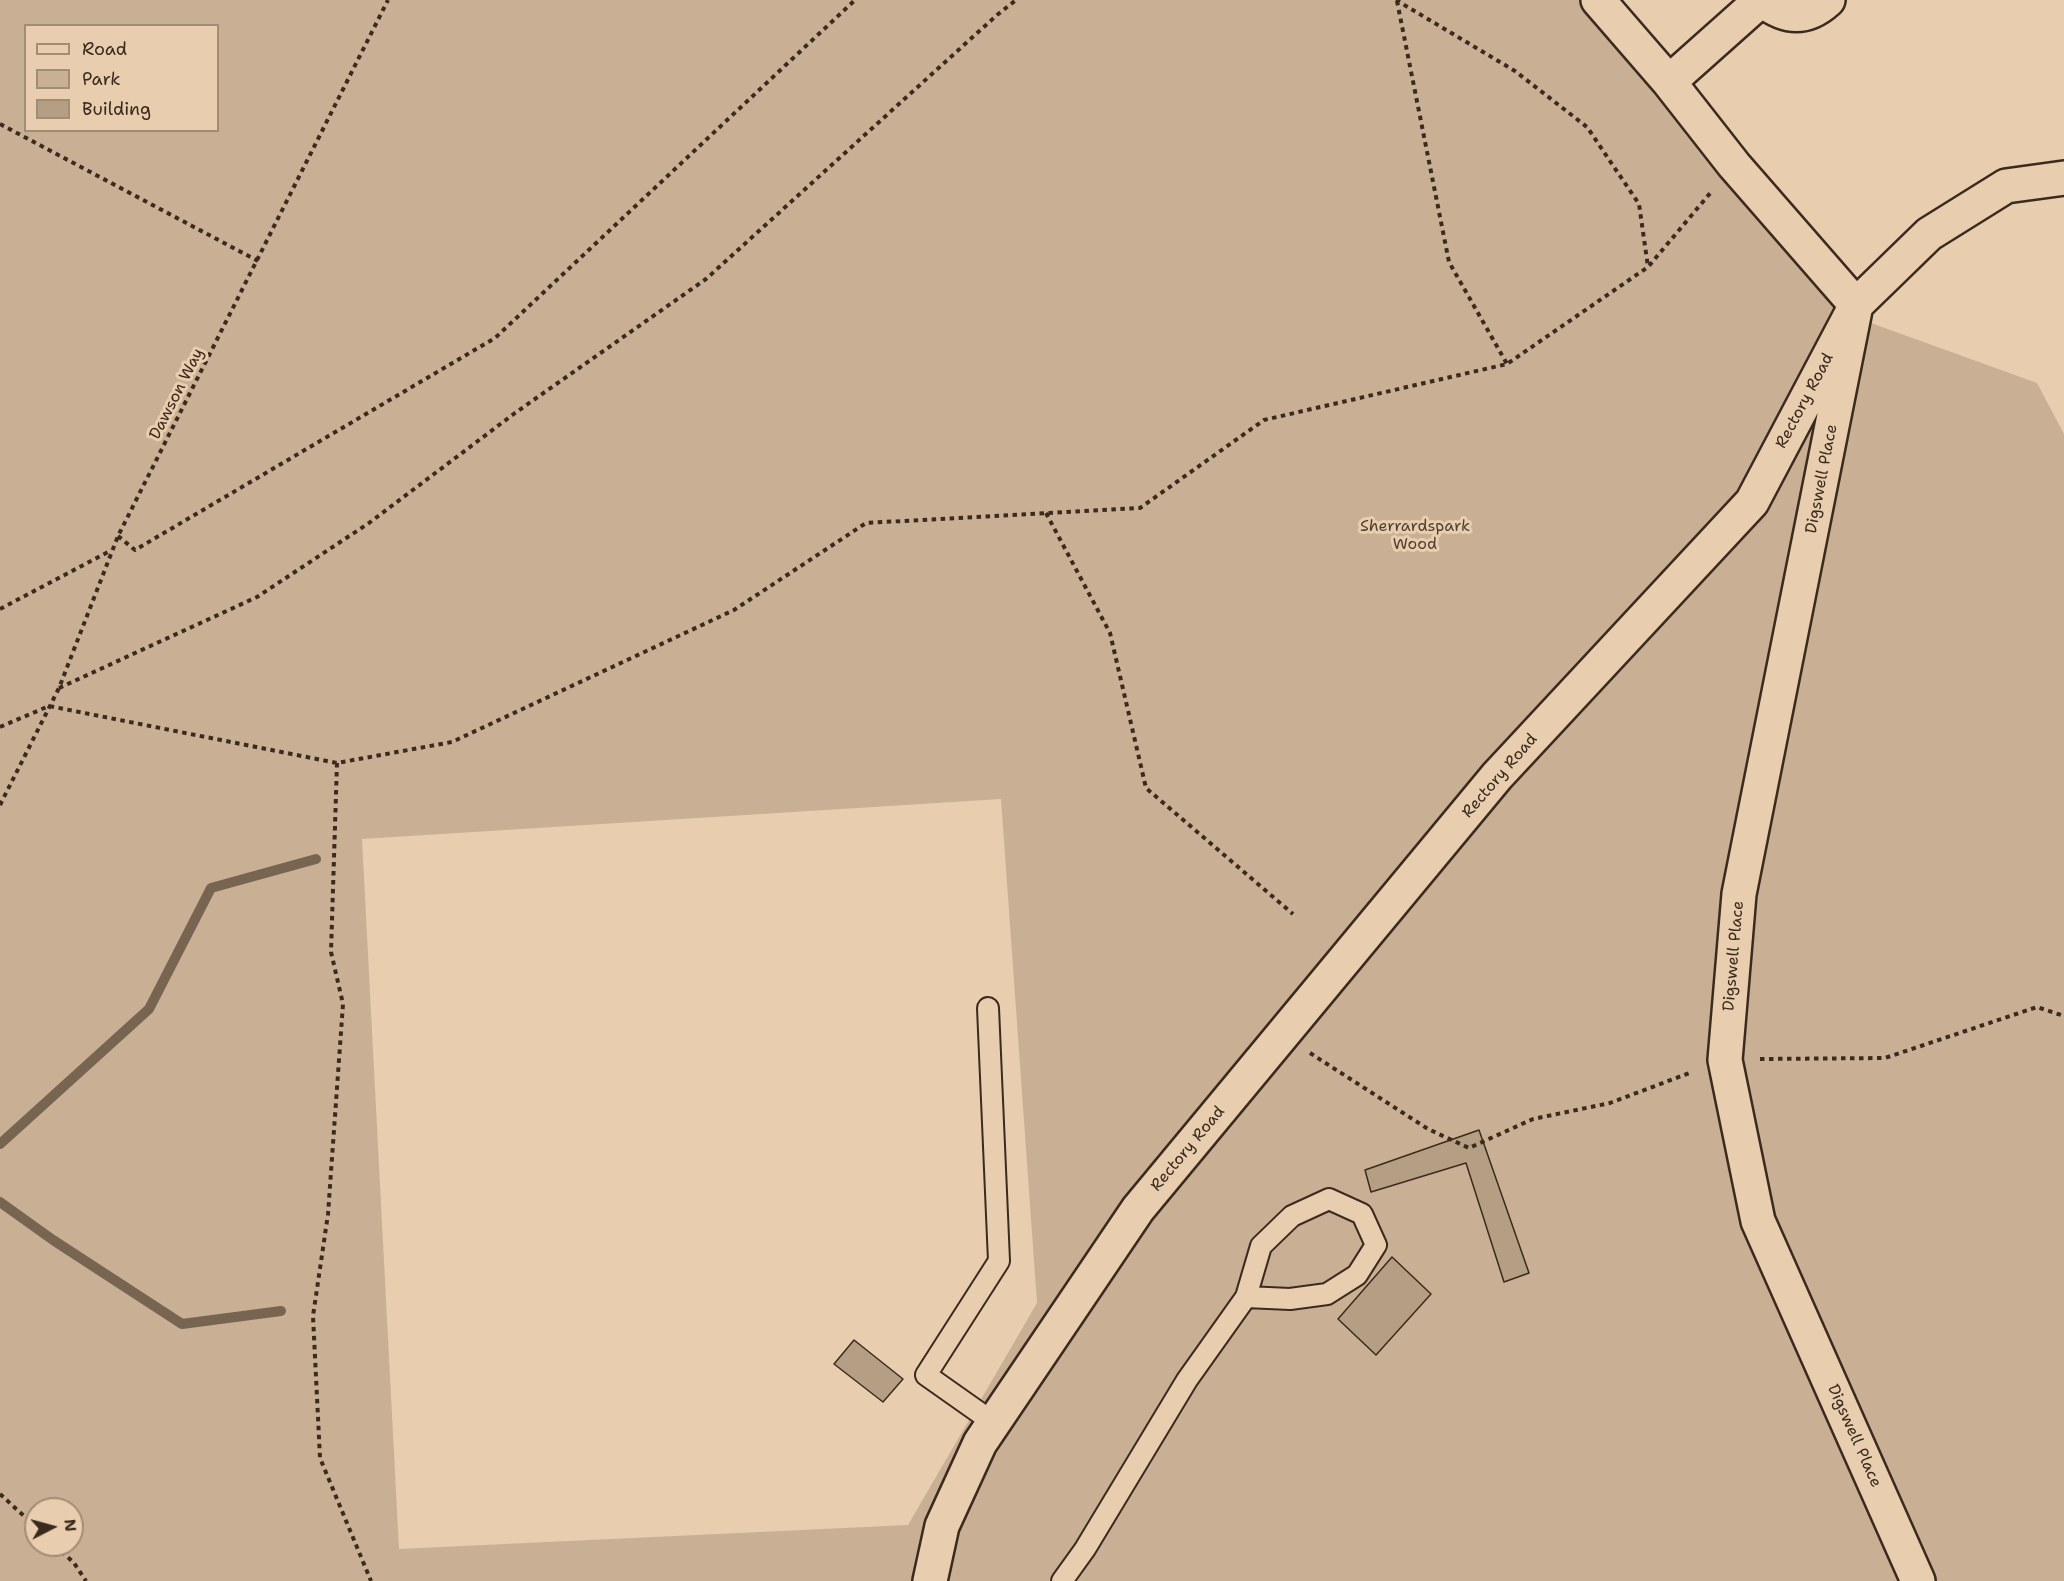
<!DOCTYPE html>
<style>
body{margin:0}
#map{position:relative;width:2064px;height:1581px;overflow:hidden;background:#e8ceaf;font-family:"Shantell Sans",sans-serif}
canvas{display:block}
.legend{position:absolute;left:24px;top:24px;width:195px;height:108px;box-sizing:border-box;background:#e8ceaf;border:2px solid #a38c75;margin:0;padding:8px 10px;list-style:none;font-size:18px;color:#3b2a1e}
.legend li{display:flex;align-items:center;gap:12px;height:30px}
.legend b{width:30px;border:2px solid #a38c75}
.north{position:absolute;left:24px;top:1497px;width:60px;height:60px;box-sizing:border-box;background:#e8ceaf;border:2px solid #a38c75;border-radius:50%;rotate:84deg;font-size:16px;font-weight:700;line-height:24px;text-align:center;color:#3b2a1e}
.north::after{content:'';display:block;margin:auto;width:21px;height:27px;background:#3b2a1e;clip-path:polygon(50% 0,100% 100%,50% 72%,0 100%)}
</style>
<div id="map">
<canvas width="2064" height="1581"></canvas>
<ul class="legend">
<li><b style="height:8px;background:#e8ceaf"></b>Road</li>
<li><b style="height:16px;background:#c9b095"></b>Park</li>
<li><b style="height:16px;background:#b49e84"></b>Building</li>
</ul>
<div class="north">N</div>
</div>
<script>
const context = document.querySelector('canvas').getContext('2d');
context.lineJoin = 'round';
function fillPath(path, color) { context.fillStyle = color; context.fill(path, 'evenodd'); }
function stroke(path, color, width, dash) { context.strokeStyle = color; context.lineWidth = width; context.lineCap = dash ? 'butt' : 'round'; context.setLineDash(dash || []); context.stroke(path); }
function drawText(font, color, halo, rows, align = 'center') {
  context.font = font + ' "Shantell Sans",sans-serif'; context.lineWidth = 6; context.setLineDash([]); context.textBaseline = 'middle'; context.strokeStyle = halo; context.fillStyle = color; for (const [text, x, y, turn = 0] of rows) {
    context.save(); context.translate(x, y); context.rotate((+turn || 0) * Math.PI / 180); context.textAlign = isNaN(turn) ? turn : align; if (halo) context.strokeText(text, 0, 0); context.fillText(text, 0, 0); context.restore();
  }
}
const green = new Path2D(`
 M0 0H1612L1871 323 2037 383 2064 434V1581H0ZM26 26H218V130H26ZM1001 799 1037 1303 908 1525 399 1549 362 839ZM36 1509H72V1545H36Z`);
const stream = new Path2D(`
 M0 1144 149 1009 211 888 316 859
 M0 1202 53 1240 182 1324 281 1311`);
const building = new Path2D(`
 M1479 1130 1529 1273 1504 1282 1466 1163 1371 1192 1365 1170Z
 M1392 1257 1431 1294 1376 1355 1338 1319Z
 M854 1340 903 1379 883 1402 834 1364Z`);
const path = new Path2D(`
 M1396 0 1515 71 1587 127 1639 204 1648 267
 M1397 1 1449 262 1507 364
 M0 124 258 261
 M1046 513 1110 633 1146 788 1293 914
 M118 536 135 550 495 338 855 0
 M0 609 110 551
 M59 688 257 597 369 523 515 413 706 279 997 15 1016 0
 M0 727 49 706 337 763 452 742 734 610 866 523 1140 508 1264 420 1507 364 1648 267 1712 191
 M337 763 331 952 343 1004 328 1214 313 1316 320 1458 371 1581
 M0 805 59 688 118 536 388 0
 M1310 1053 1428 1129 1469 1148 1533 1119 1610 1103 1692 1072
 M1760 1059 1885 1058 2037 1007 2064 1016
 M0 1494 36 1527
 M55 1545 74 1563 86 1581`);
const service = new Path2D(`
 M988 1008 999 1261 926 1375 994 1423
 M1062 1581 1085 1549 1187 1380 1246 1297 1261 1246 1292 1216 1329 1199 1362 1214 1376 1245 1357 1275 1327 1294 1290 1299 1246 1297`);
const minor = new Path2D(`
 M1762 0C1785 18 1805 21 1828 0
 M1669 82 1761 0
 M930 1581 942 1526 980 1443 1138 1209 1497 776 1752 502 1856 305 1734 165 1669 82 1598 0
 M1918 1581 1758 1221 1725 1060 1739 894 1856 305 1929 234 2006 186 2064 178`);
const streetNames = [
 ["Dawson Way",177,394,-63],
 ["Rectory Road",1805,401,-62],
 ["Digswell Place",1822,479,-79],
 ["Rectory Road",1500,776,-49],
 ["Digswell Place",1734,956,-85],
 ["Rectory Road",1188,1149,-50],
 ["Digswell Place",1854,1436,66]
];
const parkNames = [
 ["Sherrardspark",1415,527],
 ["Wood",1415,545]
];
fillPath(green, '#c9b095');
stroke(stream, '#776451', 10);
fillPath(building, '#b49e84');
stroke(building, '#3b2a1e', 1.5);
stroke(service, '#3b2a1e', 24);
stroke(minor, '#3b2a1e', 38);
stroke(path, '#3b2a1e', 4, [4.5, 4.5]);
stroke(service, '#e8ceaf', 20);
stroke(minor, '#e8ceaf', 33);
drawText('16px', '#3b2a1e', '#e8ceaf', streetNames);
drawText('16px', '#503e30', '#e8ceaf', parkNames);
</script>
